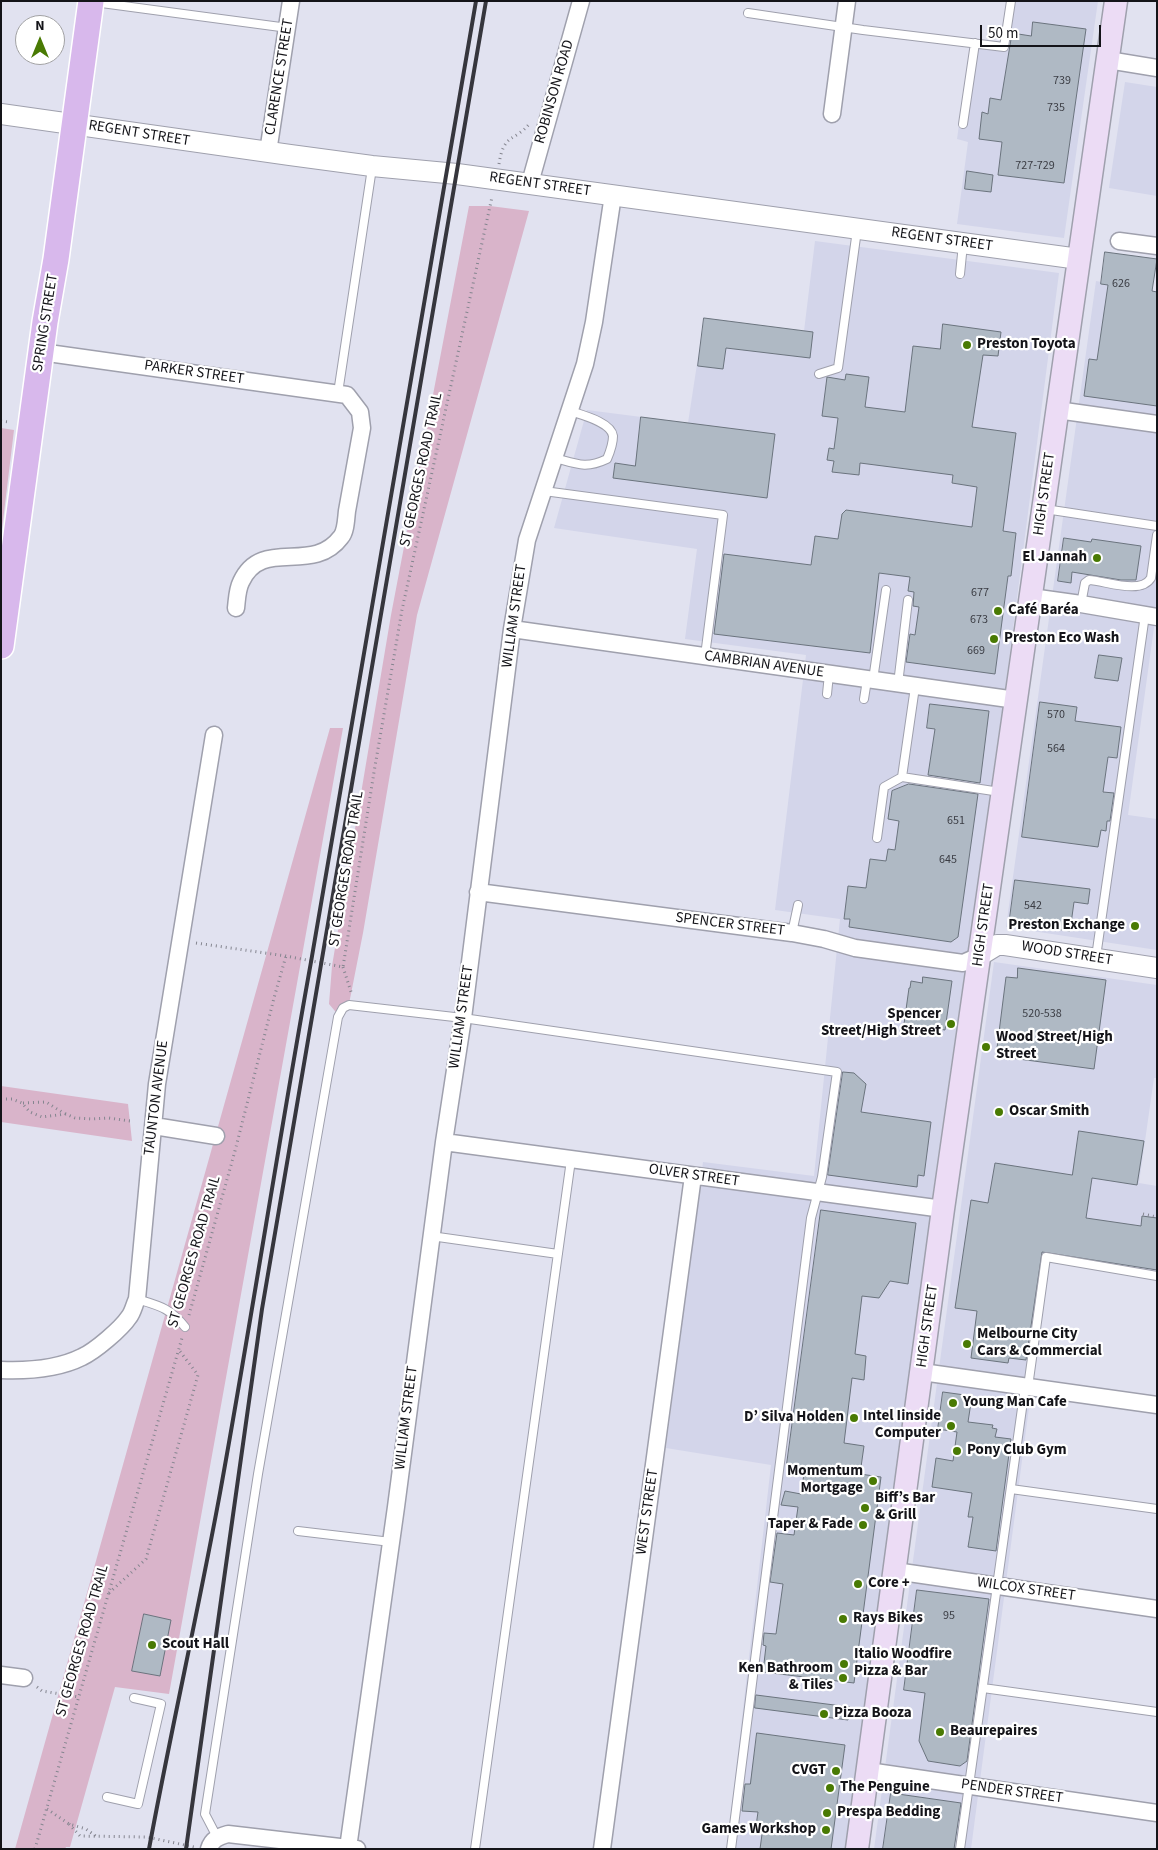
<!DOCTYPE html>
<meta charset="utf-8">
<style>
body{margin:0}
#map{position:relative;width:1158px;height:1850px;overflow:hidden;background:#e1e2f0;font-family:"Source Sans 3",sans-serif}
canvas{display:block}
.frame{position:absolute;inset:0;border:2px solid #141419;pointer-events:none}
.north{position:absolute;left:15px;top:15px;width:50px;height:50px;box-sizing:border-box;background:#fff;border:1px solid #a1a1a3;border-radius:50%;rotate:0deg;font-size:14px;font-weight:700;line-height:20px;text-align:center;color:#141419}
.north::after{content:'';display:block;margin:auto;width:18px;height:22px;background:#497a03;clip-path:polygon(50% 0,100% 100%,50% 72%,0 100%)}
.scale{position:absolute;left:980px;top:25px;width:121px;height:22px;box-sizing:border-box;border:2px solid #141419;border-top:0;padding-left:6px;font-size:15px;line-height:18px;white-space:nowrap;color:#141419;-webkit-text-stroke:4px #fff;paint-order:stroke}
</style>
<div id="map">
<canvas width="1158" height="1850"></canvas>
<div class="frame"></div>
<div class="north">N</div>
<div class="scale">50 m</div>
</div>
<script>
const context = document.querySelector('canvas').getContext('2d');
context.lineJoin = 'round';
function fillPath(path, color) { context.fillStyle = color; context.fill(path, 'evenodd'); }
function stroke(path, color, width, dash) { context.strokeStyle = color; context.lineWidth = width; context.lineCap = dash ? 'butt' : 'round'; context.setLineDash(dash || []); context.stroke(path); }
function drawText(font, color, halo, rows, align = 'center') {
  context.font = font + ' "Source Sans 3",sans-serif'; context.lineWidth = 4.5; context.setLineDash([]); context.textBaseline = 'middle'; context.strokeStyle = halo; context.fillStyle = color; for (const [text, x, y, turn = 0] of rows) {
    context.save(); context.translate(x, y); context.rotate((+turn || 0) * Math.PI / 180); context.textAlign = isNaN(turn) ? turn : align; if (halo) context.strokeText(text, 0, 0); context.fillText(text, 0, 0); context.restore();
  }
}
const built = new Path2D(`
 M1013 1H1098L1064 238 957 224 968 142 957 139 971 40 1007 45Z
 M1125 82 1157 87V196L1109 188Z
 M815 241 1059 273 1006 683 933 1193 845 1849H727L771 1465 666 1448 703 1162 814 1176 840 919 775 910 806 655 685 639 697 549 554 528 587 410 688 423 704 318 804 331Z
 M1096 281 1157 292V606L1128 815 1157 819V950L1006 927Z
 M994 962 1157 985V1078H1154L1139 1183 1157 1186V1272L1049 1255 971 1849H874Z`);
const green = new Path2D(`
 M469 206H490L529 211 417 615 363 933 348 1009 340 1017 329 1004 332 966 391 615Z
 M1 428 14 430 1 537Z
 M330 728H343L169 1694 115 1687 70 1847H66L65 1849H15Z
 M1 1086 128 1104 132 1141 1 1122Z`);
const building = new Path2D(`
 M1033 22 1086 29 1064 183 998 175 1002 142 979 139 982 112 988 114 990 98 1001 100 1012 33 1031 36Z
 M967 171 993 175 991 192 965 189Z
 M1105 252 1157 259 1152 291 1157 292V406L1084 396 1089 359 1097 360 1108 285 1101 284Z
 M704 318 813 332 810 358 726 348 723 369 698 366Z
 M943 324 1001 332 998 356 983 355 972 427 1016 433 1003 531 1016 533 1011 576H1008L995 674 906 662 910 634 915 635 919 607 913 606 914 592 908 591 910 577 879 573 870 653 714 634 724 554 811 565 815 536 838 539 842 514 846 510 972 527 977 487 952 483 953 475 860 463 859 475 832 472 834 461 827 460 829 448 834 449 838 418 822 416 827 377 845 380 846 374 869 377 865 407 905 412 913 346 940 349Z
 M641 417 775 434 767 498 613 478 615 463 635 466Z
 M1064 538 1091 542 1092 539 1141 546 1136 580H1121L1072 572 1071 583 1058 581Z
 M1099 655 1122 658 1118 681 1095 678Z
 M1040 702 1077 707 1075 721 1121 727 1117 758 1108 757 1103 792 1114 793 1110 821H1107L1106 831 1101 830 1098 847 1022 837Z
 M930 704 989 711 980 783 928 775 935 729 927 728Z
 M909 784 978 794 958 937 951 942 849 927 850 919H844L848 886 866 888 870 859 886 861 888 849 895 850 899 821 888 819 892 791Z
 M1015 880 1090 889 1088 904 1074 902 1070 931 1027 925V928L1009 925Z
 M1018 968 1106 980 1094 1069 996 1056 1006 977 1017 978Z
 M923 977 952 981 945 1030 904 1024 909 988H910L911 981 922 983Z
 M843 1072 854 1073 866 1084 861 1112 931 1122 924 1176 918 1175 917 1187 828 1175Z
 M1079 1131 1144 1141 1137 1185 1092 1178 1086 1218 1141 1226 1142 1216 1157 1218V1270L1042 1252 1026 1360 1009 1358 1008 1363 971 1358 977 1311 955 1308 971 1200 988 1203 995 1163 1072 1175Z
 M821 1210 916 1223 908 1284 890 1281 879 1298 862 1296 855 1354 866 1356 864 1380 852 1378 844 1443 864 1446 860 1474 881 1477 854 1683 763 1672 766 1646 763 1645 764 1633 776 1634 783 1584 770 1582 777 1533 794 1535 798 1507 781 1505 785 1491 801 1494 805 1467 787 1464Z
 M943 1392 972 1396 968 1422 993 1425 992 1428 997 1429 995 1437 1011 1439 996 1551 968 1547 973 1517H968L972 1493 932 1487 936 1458 953 1461 957 1432 938 1429Z
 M917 1590 989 1599 967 1761 960 1766 928 1761 919 1741 925 1693 904 1690Z
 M144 1614 171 1620 160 1676 132 1671Z
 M756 1695 850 1707 848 1720 755 1708Z
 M757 1733 845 1745 831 1849H760L763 1827 756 1826 758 1812 742 1811 745 1784H750Z
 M891 1793 961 1803 954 1849H883Z`);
const path = new Path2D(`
 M499 164C504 132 514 143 530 123
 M1 421 9 422
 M196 943 286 956 343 967 374 772 402 610 492 197
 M343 967 352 995
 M1 1099H12L22 1103 30 1112 42 1117 66 1114 75 1118 92 1119 109 1118 130 1121
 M23 1103 46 1102 65 1114
 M1143 1214 1157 1217
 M189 1315 235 1151 274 998 286 956
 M109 1593 146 1559 198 1375 179 1350
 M37 1687 42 1691 79 1697
 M47 1809 69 1824 86 1829 97 1837
 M69 1824 80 1836 147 1837 194 1847
 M35 1849 182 1338`);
const service = new Path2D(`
 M94 2 288 28
 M748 13 863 30 1004 47 1011 1
 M963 124 975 43
 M960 274 963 244
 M819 374 838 368 857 230
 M338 393 372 168
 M555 458C577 464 586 469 607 459 610 452 613 443 613 436 611 422 582 415 570 411
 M544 491 723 515 705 656
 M1045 509 1157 526
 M1081 604 1085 583 1089 580C1106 581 1141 595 1151 578L1157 535
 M873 680 886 590
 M898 684 908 600
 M827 694 829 674
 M864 699 867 680
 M902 777 915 687
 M877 838 884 787 902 777 1000 792
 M792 933 798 905
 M1096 957 1145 615
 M431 1236 558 1254
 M137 1299C160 1306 170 1308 185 1327
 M1028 1387 1046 1257 1157 1276
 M1011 1489 1157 1509
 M298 1531 391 1542
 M983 1688 1157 1712
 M107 1797 138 1804 161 1704 134 1698
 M217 1837 205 1814 258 1474 338 1017 343 1008 349 1005 463 1018 837 1072 822 1177 811 1218 731 1849
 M475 1849 571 1160
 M960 1849 1025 1387`);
const minor = new Path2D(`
 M1108 60 1157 68
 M832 114 847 1
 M268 152 291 1
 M530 183 581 1
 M1119 241 1157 246
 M41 352 347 395 360 412 362 428C357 456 352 484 347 511 346 519 346 531 341 537 312 576 262 536 241 582 237 590 237 600 236 608
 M1057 410 1157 424
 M1031 597 1081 604 1157 617
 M512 629 1016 700
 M478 892 792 933 824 939 855 948 963 963 979 956
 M154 1126 216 1136
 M444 1142 943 1209
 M1 1370C27 1371 58 1369 82 1357 95 1351 121 1329 129 1317 133 1312 134 1305 137 1299L157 1084 214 735
 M922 1372 1157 1405
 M895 1571 1157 1609
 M1 1675 24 1678
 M868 1771 1157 1813
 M348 1848 396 1507 444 1142 463 1018 512 629 527 540 585 364 594 322 613 195
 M209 1849C212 1839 218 1837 228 1834L357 1849
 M602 1849 693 1176`);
const tertiary = new Path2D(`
 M1 114 290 155 372 166 457 174 1079 259
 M979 956 997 945H1005L1157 968`);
const secondary = new Path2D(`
 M857 1849 943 1209 1116 1`);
const primary = new Path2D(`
 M1 646 45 322 56 259 91 1`);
const rail = new Path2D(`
 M149 1849C171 1730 198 1612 220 1493 252 1317 279 1139 311 962L476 1
 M186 1849 262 1309 486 1`);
const markers = [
 [967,345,5,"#497a03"],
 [1097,558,5,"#497a03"],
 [998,611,5,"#497a03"],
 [994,639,5,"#497a03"],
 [1135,926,5,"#497a03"],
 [951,1024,5,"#497a03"],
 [986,1047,5,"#497a03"],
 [999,1112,5,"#497a03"],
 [967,1344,5,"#497a03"],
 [953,1403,5,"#497a03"],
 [854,1418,5,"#497a03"],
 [951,1426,5,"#497a03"],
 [957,1451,5,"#497a03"],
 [873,1481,5,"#497a03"],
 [865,1508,5,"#497a03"],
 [863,1525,5,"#497a03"],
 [858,1584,5,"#497a03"],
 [843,1619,5,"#497a03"],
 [152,1645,5,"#497a03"],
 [844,1664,5,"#497a03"],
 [843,1678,5,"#497a03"],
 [824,1714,5,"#497a03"],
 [940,1732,5,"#497a03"],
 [836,1771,5,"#497a03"],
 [830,1788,5,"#497a03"],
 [827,1813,5,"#497a03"],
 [826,1830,5,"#497a03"]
];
const numberNames = [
 ["739",1062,81],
 ["735",1056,108],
 ["727-729",1035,166],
 ["626",1121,284],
 ["677",980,593],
 ["673",979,620],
 ["669",976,651],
 ["570",1056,715],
 ["564",1056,749],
 ["651",956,821],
 ["645",948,860],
 ["542",1033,906],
 ["520-538",1042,1014],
 ["95",949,1616]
];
const streetNames = [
 ["CLARENCE STREET",280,77,-81],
 ["ROBINSON ROAD",555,92,-74],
 ["REGENT STREET",139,134,9],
 ["REGENT STREET",540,185,8],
 ["REGENT STREET",942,240,8],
 ["SPRING STREET",46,323,-81],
 ["PARKER STREET",194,373,8],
 ["ST GEORGES ROAD TRAIL",422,470,-78],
 ["HIGH STREET",1045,494,-82],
 ["WILLIAM STREET",515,616,-82],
 ["CAMBRIAN AVENUE",764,665,8],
 ["ST GEORGES ROAD TRAIL",347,869,-81],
 ["SPENCER STREET",730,925,7],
 ["HIGH STREET",984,925,-82],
 ["WOOD STREET",1067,954,9],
 ["WILLIAM STREET",462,1017,-82],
 ["TAUNTON AVENUE",157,1098,-83],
 ["OLVER STREET",694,1176,8],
 ["ST GEORGES ROAD TRAIL",195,1252,-74],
 ["HIGH STREET",928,1326,-82],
 ["WILLIAM STREET",407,1418,-83],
 ["WEST STREET",648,1512,-82],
 ["WILCOX STREET",1026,1590,8],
 ["ST GEORGES ROAD TRAIL",83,1641,-74],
 ["PENDER STREET",1012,1792,8]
];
const poiNames = [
 ["Preston Toyota",977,345],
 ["El Jannah",1087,558,"right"],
 ["Café Baréa",1008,611],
 ["Preston Eco Wash",1004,639],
 ["Preston Exchange",1125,926,"right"],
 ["Spencer",941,1015,"right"],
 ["Street/High Street",941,1032,"right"],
 ["Wood Street/High",996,1038],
 ["Street",996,1055],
 ["Oscar Smith",1009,1112],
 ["Melbourne City",977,1335],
 ["Cars & Commercial",977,1352],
 ["Young Man Cafe",963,1403],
 ["Intel Iinside",941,1417,"right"],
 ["Computer",941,1434,"right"],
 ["D’ Silva Holden",844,1418,"right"],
 ["Pony Club Gym",967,1451],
 ["Momentum",863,1472,"right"],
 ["Mortgage",863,1489,"right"],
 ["Biff’s Bar",875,1499],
 ["& Grill",875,1516],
 ["Taper & Fade",853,1525,"right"],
 ["Core +",868,1584],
 ["Rays Bikes",853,1619],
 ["Scout Hall",162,1645],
 ["Italio Woodfire",854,1655],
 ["Pizza & Bar",854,1672],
 ["Ken Bathroom",833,1669,"right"],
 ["& Tiles",833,1686,"right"],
 ["Pizza Booza",834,1714],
 ["Beaurepaires",950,1732],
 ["CVGT",826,1771,"right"],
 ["The Penguine",840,1788],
 ["Prespa Bedding",837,1813],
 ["Games Workshop",816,1830,"right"]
];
fillPath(built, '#d3d5ea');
fillPath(green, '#d9b4ca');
fillPath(building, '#afb9c4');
stroke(building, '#6b747e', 1);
stroke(service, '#9fa0ad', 10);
stroke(minor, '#9fa0ad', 19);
stroke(tertiary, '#9fa0ad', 22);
stroke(secondary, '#9fa0ad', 25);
stroke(primary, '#fff', 28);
stroke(path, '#84858f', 3, [1, 4]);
stroke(service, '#fff', 8);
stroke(minor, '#fff', 16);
stroke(tertiary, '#fff', 20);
stroke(secondary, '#ecdcf5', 22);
stroke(primary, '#d8b8ec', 25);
stroke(rail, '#36363d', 4);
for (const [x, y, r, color] of markers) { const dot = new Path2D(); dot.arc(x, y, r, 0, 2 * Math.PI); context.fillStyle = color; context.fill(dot); stroke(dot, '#fff', 2); }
drawText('12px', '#3b3d44', null, numberNames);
drawText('15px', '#141419', '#fff', streetNames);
drawText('bold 15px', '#141419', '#fff', poiNames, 'left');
</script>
